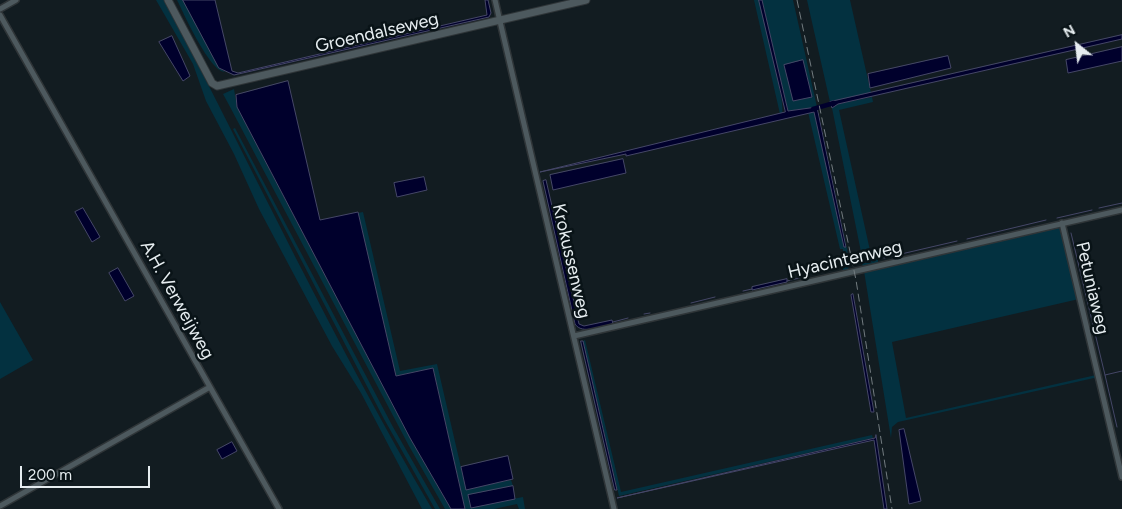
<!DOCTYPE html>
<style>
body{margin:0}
#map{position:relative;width:1122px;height:509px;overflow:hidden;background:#121c21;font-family:Figtree,sans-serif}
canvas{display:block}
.north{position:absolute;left:1052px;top:20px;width:50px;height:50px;-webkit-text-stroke:4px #091317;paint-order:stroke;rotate:331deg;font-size:14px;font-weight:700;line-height:20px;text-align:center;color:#e6edf0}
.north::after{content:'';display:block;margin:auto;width:18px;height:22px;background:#e6edf0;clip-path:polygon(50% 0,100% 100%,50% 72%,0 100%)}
.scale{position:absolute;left:20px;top:466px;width:130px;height:22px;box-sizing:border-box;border:2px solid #e6edf0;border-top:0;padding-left:6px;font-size:15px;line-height:18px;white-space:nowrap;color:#e6edf0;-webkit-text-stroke:4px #091317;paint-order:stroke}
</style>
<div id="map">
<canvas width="1122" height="509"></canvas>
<div class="north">N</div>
<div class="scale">200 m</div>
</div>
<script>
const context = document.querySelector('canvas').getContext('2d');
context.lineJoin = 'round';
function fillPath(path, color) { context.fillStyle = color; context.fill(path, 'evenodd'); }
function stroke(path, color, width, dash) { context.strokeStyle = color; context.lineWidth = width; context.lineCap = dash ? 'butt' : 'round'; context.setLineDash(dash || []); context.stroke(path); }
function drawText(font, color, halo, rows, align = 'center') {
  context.font = font + ' Figtree,sans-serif'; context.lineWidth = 5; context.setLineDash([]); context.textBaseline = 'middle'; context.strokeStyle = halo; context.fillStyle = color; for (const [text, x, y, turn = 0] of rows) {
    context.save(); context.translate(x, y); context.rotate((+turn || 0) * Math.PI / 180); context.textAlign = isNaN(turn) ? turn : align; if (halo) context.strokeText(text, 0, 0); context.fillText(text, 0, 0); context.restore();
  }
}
const green = new Path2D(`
 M156 0H165C253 170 335 344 432 509H422L361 393 332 346 259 209 234 154 206 101 193 64Z
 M177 0H183L219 68 225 72C210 72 184 14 177 0Z
 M754 0H759C763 15 787 108 782 114H780Z
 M762 0H793L817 107 788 111Z
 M807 0H850L871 93 830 102Z
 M234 89 237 107 410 438 451 509H445L409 446 229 105 223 94Z
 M872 97 873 102 839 110 871 255 878 260V264L863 267 862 263H872L862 257 832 108 838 104Z
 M808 112H814L815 114 835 208 844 235 818 113 847 246 848 260 845 267 849 264 848 270 843 271V249H840Z
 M235 128 393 427 440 509H435L384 419 233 129Z
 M363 212 400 371 437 364 466 489 511 480 513 486 469 495 471 507 523 497 525 509H519L517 504 494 509H465L433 368 396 376 358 213Z
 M1059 227 1079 299 892 342 906 418 1096 375 1097 380 1094 378 898 422 892 427 891 438 864 271Z
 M0 302 33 360 0 379Z
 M585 340 621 492 872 435 873 438 619 496 583 341Z`);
const water = new Path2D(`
 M183 0H215L232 71 238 73 487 15 485 0H488L491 13 489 17 234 75 219 68Z
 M759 0H762L788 111 817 107 846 247H844L814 112 626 156V154L540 172 785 112Z
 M1122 35V39L838 104 832 108 830 102Z
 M172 36 190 76 183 81 159 42Z
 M1122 47V61L1068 73 1066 60Z
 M948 56 951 68 870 88 868 74Z
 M803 60 812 97 793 101 784 65Z
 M288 81 320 220 358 212 396 376 433 368 465 509H451L410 438 237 107 236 95Z
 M623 159 626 173 553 190 550 175Z
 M424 177 427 190 397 197 394 183Z
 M546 180 579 324 584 326 612 320 613 324C602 326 582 335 575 324L543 181Z
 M83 208 100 237 92 242 75 212Z
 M118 268 134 296 125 301 109 273Z
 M787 279V282L752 290V287Z
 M853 294 874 412H871L851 295Z
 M581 341H583L617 490H615Z
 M904 429 921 501 909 504 899 430Z
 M876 435 887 509H884L874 440 617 498 875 438Z
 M232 442 237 451 222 459 217 450Z
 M508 456 513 479 466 490 461 467Z
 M513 486 515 499 471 508 468 495Z`);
const pier = new Path2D(`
 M817 104 820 106 847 234V249Z`);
const stream = new Path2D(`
 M1099 208 1122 203
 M1057 218 1092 210
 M1071 233 1105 375
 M967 239 1046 220
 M884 258 957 241
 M852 259 858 257
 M852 262 860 263
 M787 281 807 276
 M743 291 752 289
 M691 303 715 297
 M644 314 650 313
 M613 322 628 318
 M1117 427 1105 375 1122 371`);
const canal = new Path2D(`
 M813 109 834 103`);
const street = new Path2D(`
 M495 0 614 509
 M0 9 16 0
 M0 15 210 387 0 506
 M1062 223 1122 477
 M574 336 1122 210
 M210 387 279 509`);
const secondary = new Path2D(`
 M168 0 212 83 217 86 586 0`);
const rail = new Path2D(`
 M797 0 856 280 892 509`);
const streetNames = [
 ["Groendalseweg",377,33,-13],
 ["Hyacintenweg",845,260,-13],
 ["Krokussenweg",571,261,77],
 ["Petuniaweg",1092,288,77],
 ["A.H. Verweijweg",177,300,61]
];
fillPath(green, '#033140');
fillPath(water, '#00002c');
stroke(water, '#454767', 1);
fillPath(pier, '#121c21');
stroke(stream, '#454767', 1);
stroke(canal, '#00002c', 4.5);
stroke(street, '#2f3538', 8);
stroke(secondary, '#2f3538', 9);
stroke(street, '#4d595e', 5);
stroke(secondary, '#4d595e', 7);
stroke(rail, '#737c80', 1, [8, 4]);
drawText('18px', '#e6edf0', '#091317', streetNames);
</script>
